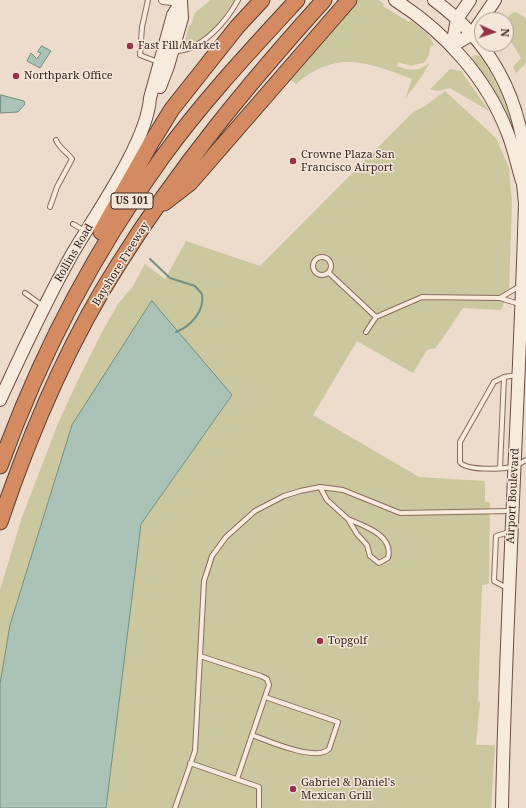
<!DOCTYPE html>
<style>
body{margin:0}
#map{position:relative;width:526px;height:808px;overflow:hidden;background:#eddbcb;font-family:"Noto Serif",serif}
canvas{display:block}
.north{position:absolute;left:474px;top:12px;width:40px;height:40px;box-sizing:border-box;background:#f4e7da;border:1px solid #aa9b90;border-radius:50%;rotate:93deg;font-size:11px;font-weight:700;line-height:16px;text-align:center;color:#3a2922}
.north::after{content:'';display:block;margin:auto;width:14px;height:18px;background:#943348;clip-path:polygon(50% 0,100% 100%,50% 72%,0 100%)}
</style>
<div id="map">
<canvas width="526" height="808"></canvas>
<div class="north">N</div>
</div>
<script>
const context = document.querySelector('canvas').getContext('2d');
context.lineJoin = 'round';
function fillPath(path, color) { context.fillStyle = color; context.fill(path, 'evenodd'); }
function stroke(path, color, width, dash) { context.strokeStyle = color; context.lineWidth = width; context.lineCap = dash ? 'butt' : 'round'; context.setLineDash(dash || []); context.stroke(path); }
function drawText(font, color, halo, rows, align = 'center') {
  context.font = font + ' "Noto Serif",serif'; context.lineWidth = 3; context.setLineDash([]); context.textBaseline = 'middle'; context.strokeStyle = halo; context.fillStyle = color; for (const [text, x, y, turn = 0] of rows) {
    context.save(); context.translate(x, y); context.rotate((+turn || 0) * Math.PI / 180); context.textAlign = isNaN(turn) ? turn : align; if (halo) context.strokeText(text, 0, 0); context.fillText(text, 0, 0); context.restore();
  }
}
const green = new Path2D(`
 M210 0H235C222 18 207 44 184 47L189 25H191L195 13Z
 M358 0H379L384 4 383 6 409 22 410 20 428 34 434 45 430 46 429 55 425 62 411 66 398 62 397 66C410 71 420 72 430 62L422 76 405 99 412 79C368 62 336 49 296 84L291 80Z
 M516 12 526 18V63L516 73 513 67 521 58 506 33V20L512 13Z
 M474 55 480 56C499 84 510 113 519 146L471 60Z
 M450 69 461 71 489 111 450 88 438 91 430 89Z
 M445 91 496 138 509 168 512 203 509 291 501 310 463 308 436 348 427 350 413 373 357 341 313 415 419 477 485 481V502H490L489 584 482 585 478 701 480 702 476 745H495L491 808H106L141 524 232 395 72 425 10 625 0 684V590L22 517 59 421 79 378 102 332 118 304 133 286 145 264 165 279 186 241 260 266 412 113 425 106Z`);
const water = new Path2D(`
 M42 46 51 51 40 68 27 61 31 53 37 59 41 53 38 52Z
 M1 95 24 101 25 104 18 112 1 113Z
 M152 301 232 395 141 524 106 808H0V684L10 625 72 425Z`);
const stream = new Path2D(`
 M150 259 170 278 195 286 202 294C205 311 191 326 176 332`);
const lane = new Path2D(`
 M148 0 142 27 140 55 158 62
 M175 51C201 51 226 22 238 0
 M50 207 57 187 72 159C67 152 59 148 56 140
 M73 224 85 231
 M313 266a9 9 0 1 1 18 0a9 9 0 1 1-18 0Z
 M329 273 376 317
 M25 293 43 306
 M500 298 520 286
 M366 332 376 317 422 297 500 298 519 304
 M504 377 494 382 460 442V462C466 471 502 469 512 467 517 466 522 462 526 460
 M500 468 504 377 517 375
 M320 487 327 500 348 519 357 534 367 545 370 556 379 563 388 558C394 535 364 526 348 519
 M507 588 494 581 496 536 509 532
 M200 656 261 676 267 679 269 685 252 735C268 741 316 762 329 749L338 722 265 697
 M190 763 259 787V808
 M237 779 252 735
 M175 808 195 751 204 581 212 556 226 537 255 511 284 496 300 491 320 487 343 490 400 513 511 511`);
const street = new Path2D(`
 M163 0 181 2`);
const secondary = new Path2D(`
 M395 0C445 32 487 78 508 134 514 149 517 165 522 181
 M434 0C491 42 519 95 526 164
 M452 46 472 34 495 0
 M452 46 457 19 470 0
 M160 87 168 66 182 18 181 1
 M0 400C22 352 45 303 71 256 94 216 147 143 150 98L173 15 181 2
 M502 808C506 606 519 405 525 203L523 184 526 166`);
const highway = new Path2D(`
 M164 203 190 183 349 0
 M101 232 151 143 172 109 237 27 262 0
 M0 466C39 358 94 252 161 159 202 102 250 51 297 0
 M0 522C30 433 67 345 118 265 178 169 249 83 324 0`);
const markers = [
 [130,46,4,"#943348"],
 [16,76,4,"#943348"],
 [293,161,4,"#943348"],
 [320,641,4,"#943348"],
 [293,789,4,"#943348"]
];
const shields = [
 [132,201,42]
];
const shieldNames = [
 ["US 101",132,201]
];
const poiNames = [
 ["Fast Fill Market",138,46],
 ["Northpark Office",24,76],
 ["Crowne Plaza San",301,155],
 ["Francisco Airport",301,168],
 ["Topgolf",328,641],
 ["Gabriel & Daniel's",301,783],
 ["Mexican Grill",301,796]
];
const streetNames = [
 ["Rollins Road",74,253,-60],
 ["Bayshore Freeway",121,264,-58],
 ["Airport Boulevard",513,496,-87]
];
fillPath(green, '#cbc79f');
fillPath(water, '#abc2b6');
stroke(water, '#719082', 1);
stroke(stream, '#719082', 2);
stroke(lane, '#896d60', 6);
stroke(street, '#896d60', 10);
stroke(secondary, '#6b4e43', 14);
stroke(highway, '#573d33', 17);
stroke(lane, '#f7ebde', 4);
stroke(street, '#f7ebde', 8);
stroke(secondary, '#f7ebde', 12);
stroke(highway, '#d58b62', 15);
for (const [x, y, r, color] of markers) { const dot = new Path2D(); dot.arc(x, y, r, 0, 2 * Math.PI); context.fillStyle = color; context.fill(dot); stroke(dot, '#f4e7da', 1.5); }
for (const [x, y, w] of shields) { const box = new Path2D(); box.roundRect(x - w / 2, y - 8, w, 16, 3); context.fillStyle = '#f4e7da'; context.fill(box); stroke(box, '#3a2922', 1); }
drawText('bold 10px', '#3a2922', null, shieldNames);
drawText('11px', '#3a2922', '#f4e7da', poiNames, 'left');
drawText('11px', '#3a2922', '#f4e7da', streetNames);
</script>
